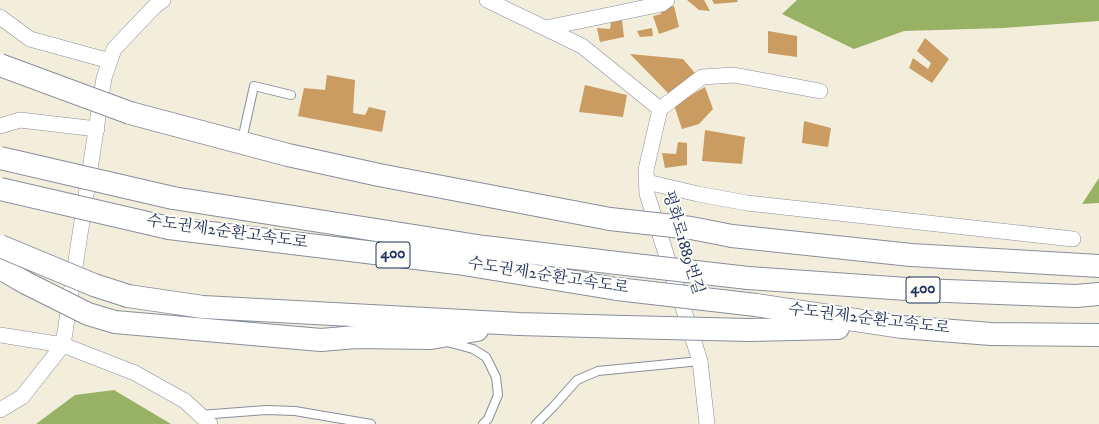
<!DOCTYPE html>
<meta charset="utf-8">
<style>
body{margin:0}
canvas{display:block;background:#f3eedb}
</style>
<canvas width="1099" height="424"></canvas>
<script>
const context = document.querySelector('canvas').getContext('2d');
context.lineJoin = 'round';
function fillPath(path, color) { context.fillStyle = color; context.fill(path, 'evenodd'); }
function stroke(path, color, width, dash) { context.strokeStyle = color; context.lineWidth = width; context.lineCap = dash ? 'butt' : 'round'; context.setLineDash(dash || []); context.stroke(path); }
function drawText(font, color, halo, rows, align = 'center') {
  context.font = font + ' "IM FELL DW Pica","Noto Serif KR",serif'; context.lineWidth = 4; context.setLineDash([]); context.textBaseline = 'middle'; context.strokeStyle = halo; context.fillStyle = color; for (const [text, x, y, turn = 0] of rows) {
    context.save(); context.translate(x, y); context.rotate((+turn || 0) * Math.PI / 180); context.textAlign = isNaN(turn) ? turn : align; if (halo) context.strokeText(text, 0, 0); context.fillText(text, 0, 0); context.restore();
  }
}
const forest = new Path2D(`
 M797 0H1099V21L1003 28 904 31 854 49 782 14Z
 M1099 178V203L1082 204Z
 M114 390 171 424H36L75 395Z`);
const building = new Path2D(`
 M687 0H704L710 11 699 10Z
 M712 0H737L738 2 714 4Z
 M674 6 679 27 659 34 653 16 661 14V10Z
 M622 20 624 37 600 42 597 28 610 29 611 21Z
 M652 28 653 36 640 37 637 31Z
 M768 31 797 36V57L768 53Z
 M925 38 949 59 932 83 909 68 913 58 928 69 931 63 917 51Z
 M630 54 683 59 695 73 669 94Z
 M327 75 355 80 353 113 365 115 369 107 386 111 382 132 298 116 304 88 325 90Z
 M585 85 627 95 623 117 579 112Z
 M705 87 713 109 699 124 682 129 674 105Z
 M804 121 831 128 828 147 802 143Z
 M705 130 745 137 742 164 702 161Z
 M678 142 687 143V165L665 168 662 153 676 154Z`);
const service = new Path2D(`
 M244 131 254 86 291 95
 M447 342 473 349 486 357 496 377 498 395 488 419 483 424
 M200 415 266 410 295 411 371 424
 M536 424 553 407 577 380 598 371 700 361`);
const minor = new Path2D(`
 M487 0 582 46 660 109 646 170 647 194 700 361 707 424
 M0 17 30 39 110 61
 M546 28 662 4 667 0
 M660 109 702 77 734 75 820 91
 M0 126 20 120 97 129
 M647 182 698 194 747 203 1073 239
 M0 335 63 345 135 373 185 401 210 424
 M0 410 22 397 63 345 104 78 114 49 155 6 163 0`);
const motorway = new Path2D(`
 M130 113 288 155 379 175 610 219
 M173 198 484 247 617 263
 M169 228 457 263 617 289
 M732 236 911 255 1099 266
 M0 268 26 283
 M748 278 921 290 1076 296 1099 294
 M128 296 203 307 519 324 625 327
 M756 305 902 327 991 334 1099 335
 M115 322 321 340 356 337 431 338 477 330
 M749 330 838 328`);
const motorwayBridge = new Path2D(`
 M0 65 130 113
 M0 158 173 198
 M0 189 169 228
 M610 219 691 228 732 236
 M0 246 94 285 128 296
 M617 263 748 278
 M26 283 88 314 115 322
 M617 289 756 305
 M625 327 749 330`);
const shields = [
 [393,255,34],
 [923,290,34]
];
const shieldNames = [
 ["400",393,255],
 ["400",923,290]
];
const streetNames = [
 ["수도권제2순환고속도로",227,233,8],
 ["평화로1889번길",682,243,73],
 ["수도권제2순환고속도로",548,277,9],
 ["수도권제2순환고속도로",869,320,7]
];
fillPath(forest, '#97b265');
fillPath(building, '#ca9c62');
stroke(service, '#878e9c', 10);
stroke(minor, '#878e9c', 16);
stroke(motorway, '#878e9c', 24);
stroke(service, '#fff', 8);
stroke(minor, '#fff', 15);
stroke(motorway, '#fff', 22);
stroke(motorwayBridge, '#878e9c', 24, []);
stroke(motorwayBridge, '#fff', 22);
for (const [x, y, w] of shields) { const box = new Path2D(); box.roundRect(x - w / 2, y - 13, w, 26, 3); context.fillStyle = '#fdfcf7'; context.fill(box); stroke(box, '#1b2f5e', 1); }
drawText('bold 15px', '#1b2f5e', null, shieldNames);
drawText('16px', '#1b2f5e', '#fdfcf7', streetNames);
</script>
